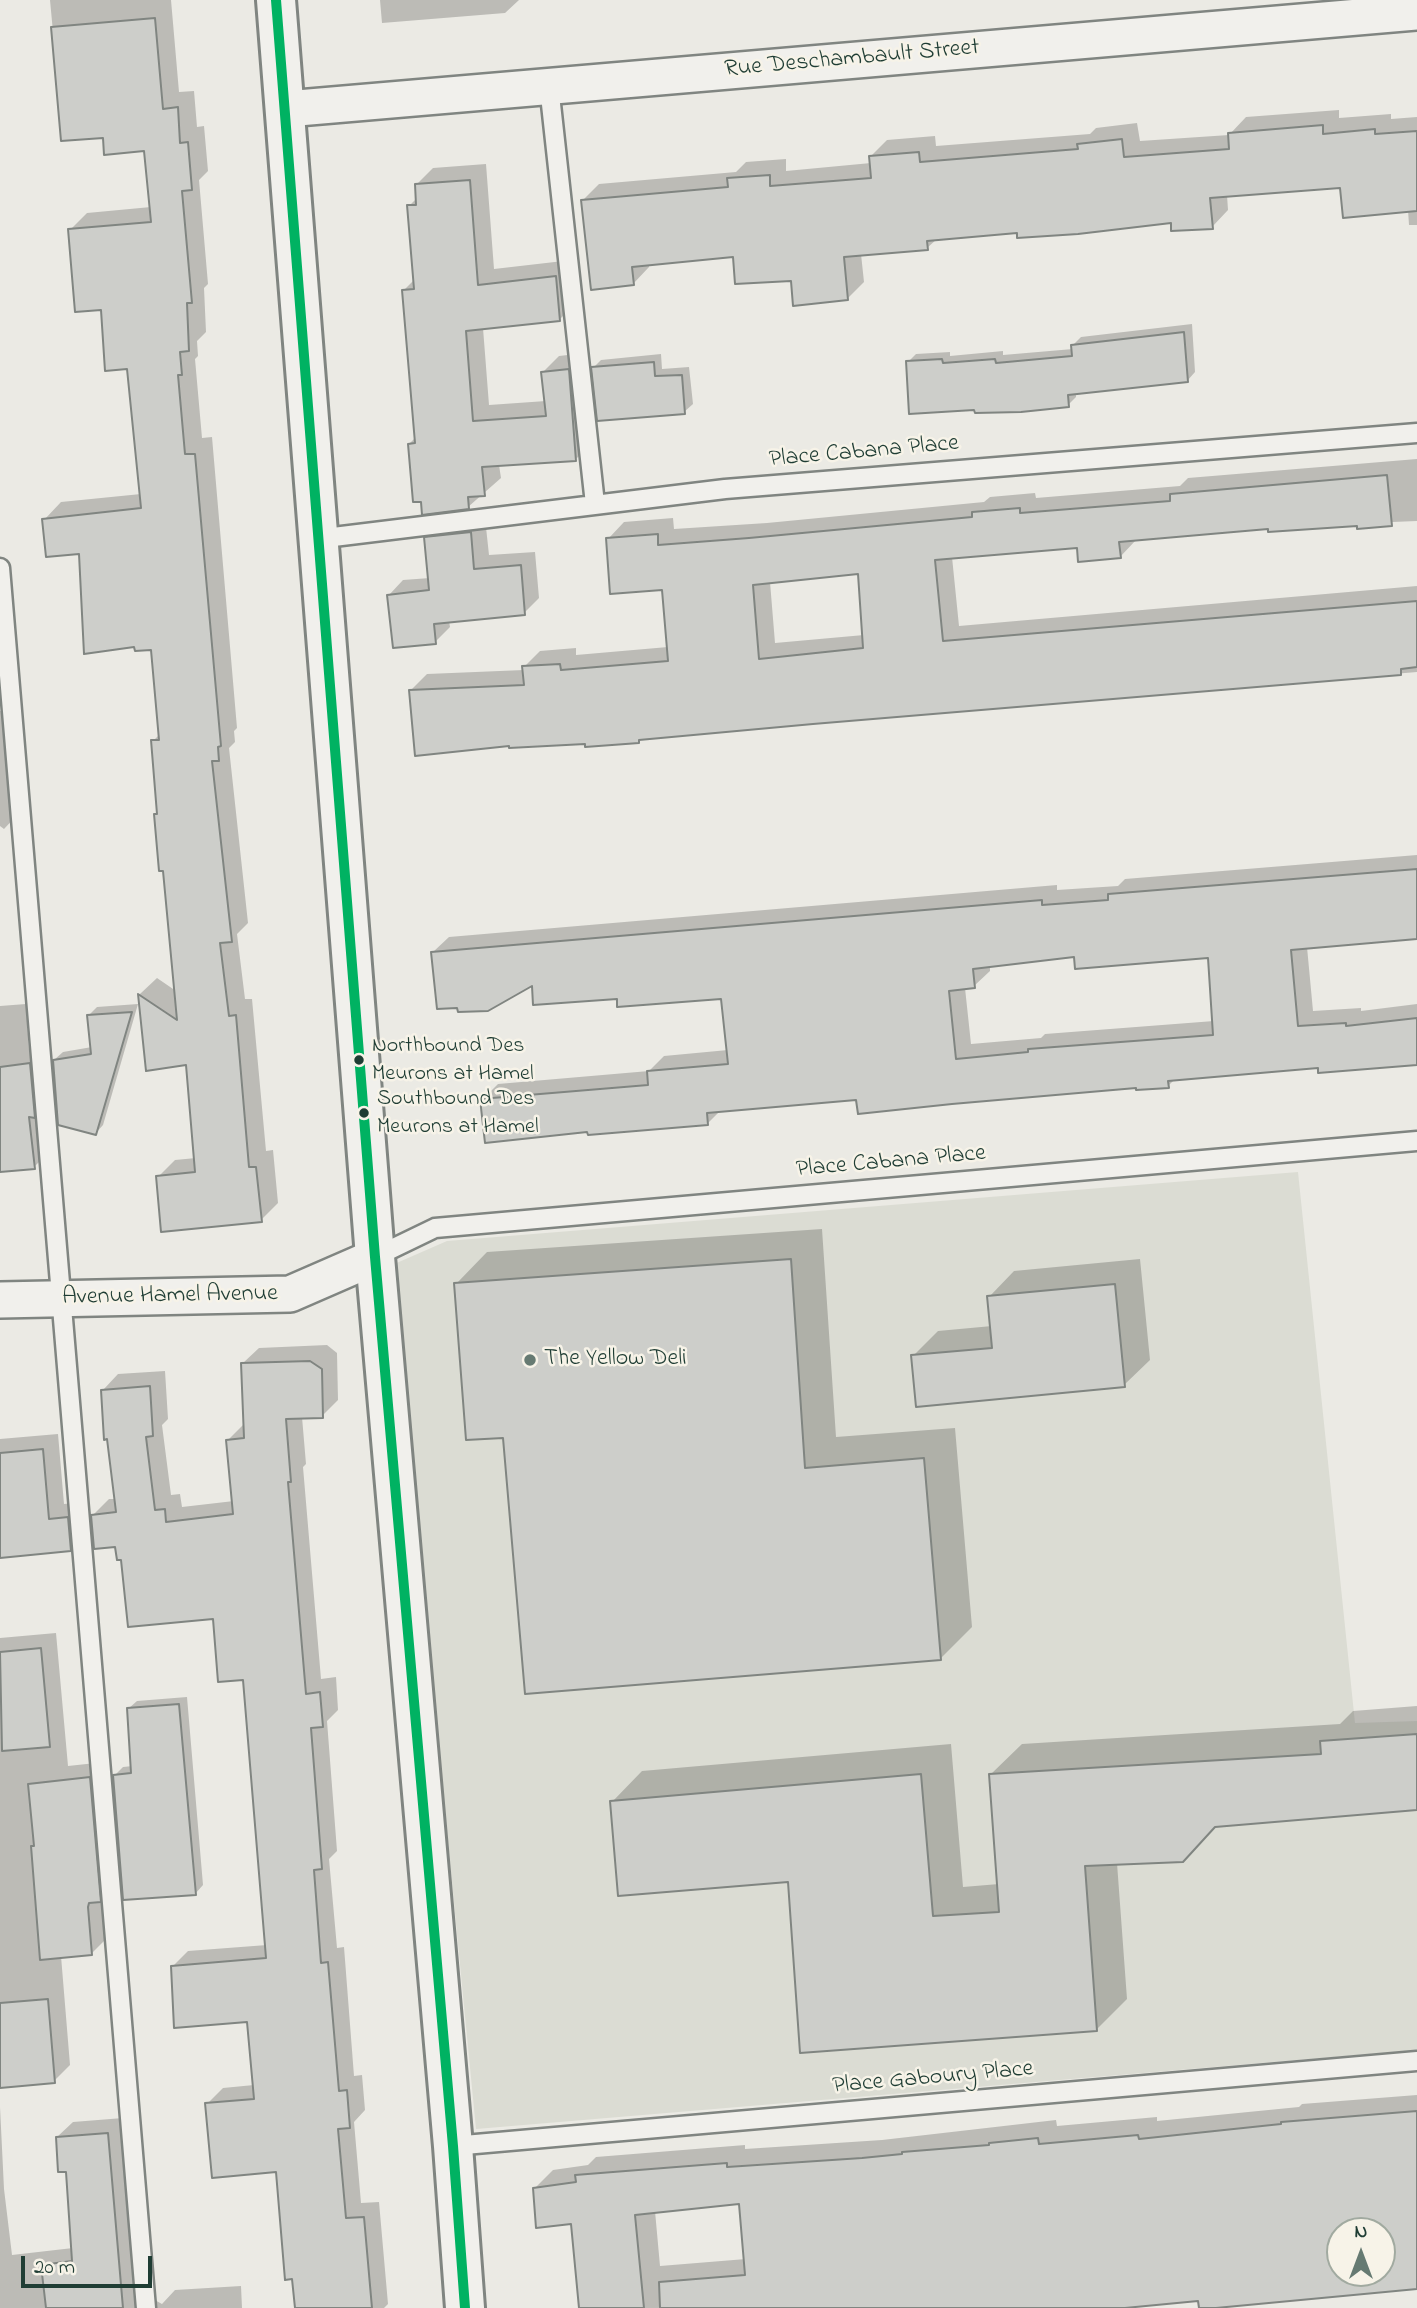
<!DOCTYPE html>
<style>
body{margin:0}
#map{position:relative;width:1417px;height:2308px;overflow:hidden;background:#ebeae4;font-family:"Indie Flower",sans-serif}
canvas{display:block}
.north{position:absolute;left:1326px;top:2217px;width:70px;height:70px;box-sizing:border-box;background:#f7f3e8;border:2px solid #a1aaa0;border-radius:50%;rotate:0deg;font-size:19px;font-weight:700;line-height:28px;text-align:center;color:#1f3d34}
.north::after{content:'';display:block;margin:auto;width:24px;height:32px;background:#667a72;clip-path:polygon(50% 0,100% 100%,50% 72%,0 100%)}
.scale{position:absolute;left:21px;top:2256px;width:131px;height:32px;box-sizing:border-box;border:4px solid #1f3d34;border-top:0;padding-left:9px;font-size:21px;line-height:24px;white-space:nowrap;color:#1f3d34;-webkit-text-stroke:5px #f7f3e8;paint-order:stroke}
</style>
<div id="map">
<canvas width="1417" height="2308"></canvas>
<div class="north">N</div>
<div class="scale">20 m</div>
</div>
<script>
const context = document.querySelector('canvas').getContext('2d');
context.lineJoin = 'round';
function fillPath(path, color) { context.fillStyle = color; context.fill(path, 'evenodd'); }
function stroke(path, color, width, dash) { context.strokeStyle = color; context.lineWidth = width; context.lineCap = dash ? 'butt' : 'round'; context.setLineDash(dash || []); context.stroke(path); }
function drawText(font, color, halo, rows, align = 'center') {
  context.font = font + ' "Indie Flower",sans-serif'; context.lineWidth = 5; context.setLineDash([]); context.textBaseline = 'middle'; context.strokeStyle = halo; context.fillStyle = color; for (const [text, x, y, turn = 0] of rows) {
    context.save(); context.translate(x, y); context.rotate((+turn || 0) * Math.PI / 180); context.textAlign = isNaN(turn) ? turn : align; if (halo) context.strokeText(text, 0, 0); context.fillText(text, 0, 0); context.restore();
  }
}
const built = new Path2D(`
 M1298 1172 1355 1723 1417 1721V2050L476 2129 392 1265 447 1241Z`);
const shadow = new Path2D(`
 M50 0H171L179 92 194 91 197 127 204 126 208 171 199 180 208 284 204 288 206 332 197 341 198 356 195 359 202 438 212 437 237 728 234 731 235 742 229 748 248 923 237 934 245 999H252L266 1151 273 1150 278 1203 261 1220 158 1177 175 1160 196 1158 187 1063 147 1069 140 994 157 978 176 991 165 869 156 814 159 812 153 741 160 734 152 648 81 552 44 520 61 502 141 494 129 368 70 230 87 213 151 207 146 149 104 136 63 139Z
 M380 0H519L505 13 382 23Z
 M1339 110V118L1391 114V119L1417 117V225H1409L1408 210 1342 186 1227 195 1228 210 1212 227 1172 221 1018 231 937 239 927 248 861 254 864 282 847 299 735 255 649 263V267L633 284 583 200 599 184 736 172 746 162 786 159V171L871 163 870 157 887 140 935 136 936 146 1090 134 1096 128 1137 123 1140 141 1229 135 1246 117Z
 M486 164 494 269 572 260 576 303 560 319 483 328 489 405 546 401 543 372 559 356 585 353 592 443 576 459 499 465 501 478 468 507 409 444 416 437 404 290 415 279 409 206 417 198 416 185 433 168Z
 M1192 324 1195 372 1187 381 1076 392V397L1068 405 908 362 916 354 950 352V356L1003 351V355L1073 349V345L1081 337Z
 M661 354 662 369 689 367 693 404 684 412 593 368 601 360Z
 M1417 459V521L1269 527 1136 540 1120 557 1079 546 952 557 959 626 1417 586V672L586 742 411 690 427 674 524 670V667L540 651 576 648V655L668 647 663 588 608 539 624 522 673 518 674 529 767 523 984 502 990 497 1035 493 1036 498 1180 486 1188 478ZM860 572 864 635 775 643 770 582Z
 M485 518 489 555 535 552 539 598 524 613 449 621 450 627 435 642 389 595 403 580 430 578 426 538 441 523Z
 M10 710 20 812 4 829 0 826V711Z
 M1417 855V937L1307 947 1313 1011 1361 1008V1011L1417 1004V1062L1319 1066 1175 1079 1168 1086 858 1098 721 1110 707 1124 589 1130 482 1100 498 1084 649 1071 664 1056 728 1050 723 997H618L533 983 433 952 449 937 1057 885V890L1118 886 1125 879ZM1075 956H1209L1214 1021 1045 1034 1041 1038 971 1044 965 988 974 986 990 971V965Z
 M26 1004 29 1050 47 1047 51 1150 34 1167 0 1171V1006Z
 M138 1004 103 1125 95 1134 54 1060 63 1052 92 1047 89 1015 97 1007Z
 M822 1229 836 1437 955 1428 972 1627 941 1658 505 1436 456 1284 487 1252Z
 M1140 1259 1150 1360 1124 1385 913 1356 938 1331 992 1326 989 1297 1014 1271Z
 M327 1345 337 1353 338 1400 322 1416 302 1417 306 1464 303 1467 321 1679 336 1677 338 1710 327 1721 337 1851 329 1859 337 1948 344 1947 354 2076 362 2075 365 2110 354 2122 361 2203 379 2202 388 2304 384 2308H296L277 2170 207 2104 223 2088 254 2085 248 2021 172 1967 188 1951 267 1945 244 1678 215 1617 123 1558 117 1545 93 1515 109 1499H116L103 1390 118 1374 165 1371 168 1419 162 1425 171 1495 180 1494 182 1507 234 1501 228 1440 244 1424 243 1363 259 1348Z
 M58 1434 64 1504 83 1502 86 1534 70 1550 0 1556V1439Z
 M56 1633 68 1766 105 1762 107 1938 91 1954 61 1956 70 2065 54 2081 0 2086V1638Z
 M187 1697 203 1885 195 1894 115 1775 123 1767 133 1766 128 1709 137 1701Z
 M1417 1706V1809L1217 1826 1183 1860 1117 1863 1127 1999 1096 2030 790 1880 612 1802 642 1771 951 1744 963 1887 999 1884 991 1774 1022 1744 1340 1724 1353 1711Z
 M1417 2095V2288L1200 2299 1114 2308H580L573 2222 535 2188 553 2170 588 2165 596 2157 745 2145V2149L882 2140 1056 2120 1057 2126 1157 2117V2121L1299 2107 1302 2104ZM741 2202 746 2259 660 2266 655 2211ZM1340 2231H1382V2273H1340Z
 M0 2107 4 2189 12 2255 73 2248 68 2170 57 2137 73 2122 123 2118 153 2299 162 2304 175 2290 241 2286 242 2308H0Z`);
const building = new Path2D(`
 M155 18 163 109 178 107 180 143 188 142 192 190 182 191 192 303H187L189 351 180 352 182 375H178L185 454H195L221 746 218 747 219 761H212L232 942 220 943 229 1016 236 1015 249 1167H256L262 1222 161 1232 156 1176 195 1172 186 1065 146 1071 138 994 177 1020 163 871H159L154 814H157L151 740H159L151 650 135 651 134 647 84 654 79 554 46 557 42 519 141 508 127 369 105 371 101 310 75 312 68 229 151 222 144 151 104 155 103 138 61 141 51 27Z
 M1323 125V134L1375 129V134L1417 131V211L1343 218 1340 188 1210 198 1213 229 1171 231V223L1078 234 1017 238V233L927 241 928 250 844 257 848 300 793 306 791 281 735 284 733 257 632 267 634 285 591 290 581 200 728 187 727 178 770 175V186L871 178 869 156 919 152 920 162 1078 149 1077 144 1122 139 1124 157 1229 149 1228 133Z
 M470 180 478 285 556 276 560 321 466 331 473 421 546 416 541 372 569 369 576 461 482 467 485 496 468 497 469 509 422 515 421 502H413L408 444 415 443 402 290 414 289 407 205H416L415 184Z
 M1184 332 1188 382 1068 395 1069 407 1021 412 975 413 974 410 909 414 906 361 942 359 943 363 995 359 996 363 1072 356 1071 345Z
 M654 362 655 376 682 375 685 414 597 421 591 367Z
 M1387 475 1392 526 1357 529V526L1268 532V529L1119 542 1121 558 1078 562 1077 548 935 560 943 641 1417 601V667L1401 669V675L813 724 639 740V743L585 747V744L509 748V746L415 756 409 690 524 685 522 666 560 664 561 670 668 661 662 590 610 594 606 538 658 534V545L749 538 972 517V512L1020 508V513L1170 501V494ZM858 574 863 648 759 659 753 585Z
 M471 532 474 569 521 565 525 615 434 624 436 644 393 648 387 595 429 590 424 537Z
 M1417 869V939L1291 950 1298 1026 1346 1023V1026L1417 1018V1065L1318 1073V1068L1168 1081 1169 1088 1136 1090V1088L952 1104 858 1114 856 1100 707 1113 708 1125 588 1135 587 1132 485 1143 480 1099 648 1085 647 1071 728 1064 721 999 617 1007V999L533 1005 532 986 488 1011 458 1012 457 1008 437 1009 431 952 1042 900V905L1108 900V894ZM1074 957 1075 969 1208 958 1213 1035 1028 1049V1052L956 1059 949 991 975 988 973 969Z
 M132 1012 96 1135 58 1125 53 1060 91 1054 87 1015Z
 M30 1063 35 1118 29 1117 35 1169 0 1172V1067Z
 M791 1259 805 1468 924 1458 941 1660 525 1694 503 1438 466 1440 454 1283Z
 M1115 1284 1125 1387 916 1407 911 1355 992 1348 987 1296Z
 M310 1361 322 1369 323 1418 286 1419 291 1482H288L306 1694 320 1692 323 1727 311 1728 322 1869 314 1870 321 1963 328 1962 339 2091 347 2090 350 2128 338 2129 346 2218 364 2217 372 2308H295L292 2279 285 2280 276 2172 212 2178 205 2103 254 2099 247 2022 174 2028 171 1966 266 1958 243 1680 218 1682 213 1619 128 1627 121 1560H117L115 1547 94 1549 91 1515 116 1512 107 1439 104 1440 101 1390 150 1386 153 1436 146 1437 155 1510 165 1509 166 1522 233 1514 226 1440 244 1438 241 1363Z
 M43 1449 49 1519 68 1517 71 1551 0 1558V1453Z
 M41 1648 50 1747 2 1751 0 1652Z
 M179 1704 196 1895 123 1900 113 1775 131 1773 127 1708Z
 M1417 1734V1810L1215 1827 1183 1862 1085 1866 1097 2031 800 2053 788 1882 618 1896 610 1801 921 1774 933 1916 999 1912 989 1774 1321 1754 1320 1741Z
 M90 1777 101 1902 89 1903 88 1907 92 1955 40 1960 31 1846H34L28 1784Z
 M48 1999 55 2083 0 2088V2003Z
 M1417 2111V2289L1216 2308H1199L1198 2301 1125 2308H660L659 2282 745 2275 739 2204 635 2215 644 2308H579L571 2224 536 2228 533 2188 576 2182 575 2175 727 2163V2167L862 2158 902 2154V2152L989 2145V2143L1038 2138 1039 2144 1138 2135 1139 2139 1281 2124V2122ZM1340 2231H1382V2273H1340Z
 M108 2133 123 2308H46L41 2265 72 2261 66 2172H58L56 2137Z`);
const lane = new Path2D(`
 M549 86 595 504
 M317 539 725 489 1417 433
 M0 568 146 2308
 M375 1257 435 1228 1417 1141
 M453 2146 1417 2061`);
const street = new Path2D(`
 M286 109 1417 12
 M0 1300 290 1294 375 1257`);
const secondary = new Path2D(`
 M276 0 375 1257 453 2146 465 2308`);
const bus1 = new Path2D(`
 M276 0 375 1257 453 2146 465 2308`);
const markers = [
 [359,1060,6,"#1f3d34"],
 [364,1113,6,"#1f3d34"],
 [530,1360,7,"#667a72"]
];
const busNames = [
 ["Northbound Des",372,1047],
 ["Meurons at Hamel",372,1075],
 ["Southbound Des",377,1100],
 ["Meurons at Hamel",377,1128]
];
const streetNames = [
 ["Rue Deschambault Street",852,60,-5],
 ["Place Cabana Place",864,453,-5],
 ["Place Cabana Place",891,1163,-5],
 ["Avenue Hamel Avenue",170,1297,-1],
 ["Place Gaboury Place",933,2079,-5]
];
const poiNames = [
 ["The Yellow Deli",544,1360]
];
fillPath(built, '#dbdcd3');
fillPath(shadow, '#0003');
fillPath(building, '#cdceca');
stroke(building, '#808581', 2);
stroke(lane, '#808581', 23);
stroke(street, '#808581', 40);
stroke(secondary, '#808581', 44);
stroke(lane, '#f1f0ec', 18);
stroke(street, '#f1f0ec', 35);
stroke(secondary, '#f1f0ec', 38);
stroke(bus1, '#00b262', 10);
for (const [x, y, r, color] of markers) { const dot = new Path2D(); dot.arc(x, y, r, 0, 2 * Math.PI); context.fillStyle = color; context.fill(dot); stroke(dot, '#f7f3e8', 2.5); }
drawText('22px', '#1f3d34', '#f7f3e8', busNames, 'left');
drawText('24px', '#1f3d34', '#f7f3e8', streetNames);
drawText('24px', '#1f3d34', '#f7f3e8', poiNames, 'left');
</script>
